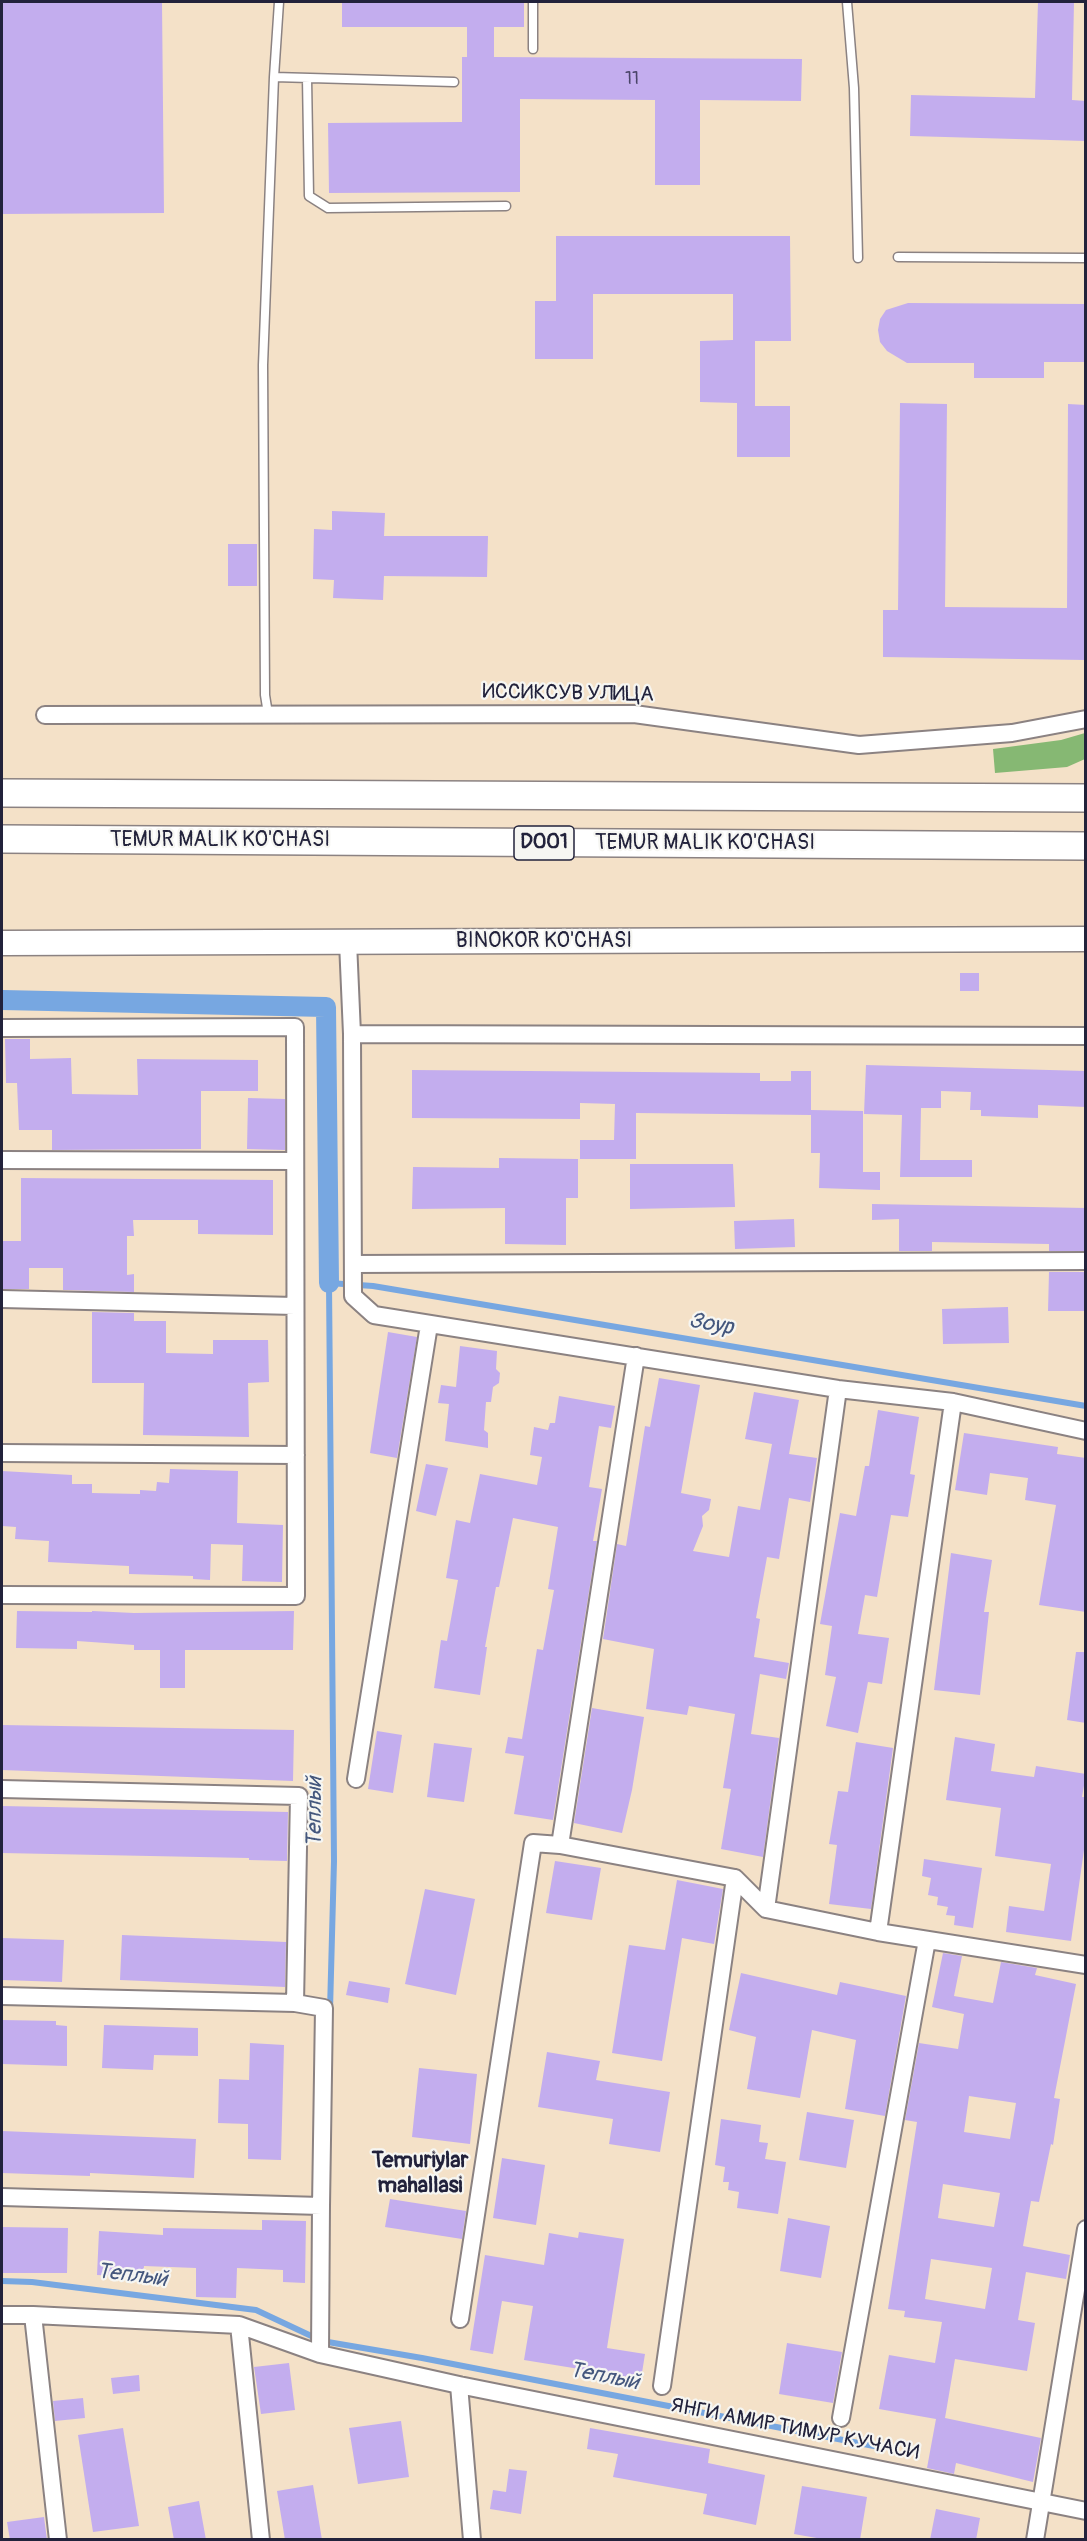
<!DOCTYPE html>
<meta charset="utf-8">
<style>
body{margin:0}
#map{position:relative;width:1087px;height:2541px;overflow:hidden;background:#f4e1c8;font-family:Pangolin,sans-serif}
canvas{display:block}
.frame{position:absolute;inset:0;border:3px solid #22223b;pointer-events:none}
</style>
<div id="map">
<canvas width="1087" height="2541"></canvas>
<div class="frame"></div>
</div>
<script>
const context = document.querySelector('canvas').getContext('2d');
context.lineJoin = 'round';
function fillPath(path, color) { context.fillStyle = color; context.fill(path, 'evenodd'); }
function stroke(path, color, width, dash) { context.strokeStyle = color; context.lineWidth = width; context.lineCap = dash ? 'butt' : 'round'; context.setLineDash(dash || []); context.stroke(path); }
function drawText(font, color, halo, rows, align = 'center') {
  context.font = font + ' Pangolin,sans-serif'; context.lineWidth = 4.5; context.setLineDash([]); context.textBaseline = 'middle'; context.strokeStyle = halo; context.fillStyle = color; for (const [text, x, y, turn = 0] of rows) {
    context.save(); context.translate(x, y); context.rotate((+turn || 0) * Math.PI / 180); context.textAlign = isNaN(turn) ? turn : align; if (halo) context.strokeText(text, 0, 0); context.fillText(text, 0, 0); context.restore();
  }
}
const forest = new Path2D(`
 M1085 733V759L1067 767 995 773 993 749 1061 740Z`);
const stream = new Path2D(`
 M330 2010 334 1861 329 1283 373 1286 1086 1406
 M2 2281 32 2282 256 2310 322 2341 422 2358 879 2447`);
const canal = new Path2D(`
 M2 1000 326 1007 329 1283`);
const building = new Path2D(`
 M2 2H162L164 213 2 214Z
 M342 2H524V27H494V57L802 59 801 101 700 100V185H655V100L520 99V192L329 193 328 123 462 122V57H467V27H342Z
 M1038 2H1074L1072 100 1086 101V141L910 136 911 95 1035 98Z
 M556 236H790L791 341H755V406H790V457H737V403L700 402V341L733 340V294H593V359H535V301H556Z
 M908 303 1086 304V362H1044V378H974V363H907L887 351 880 342 878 330 880 319 886 310Z
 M900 403 947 404 945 607 1067 608 1068 404 1086 405V660L883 657V610H898Z
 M332 511 385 513 384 536H488L487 577 384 576 383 600 333 598 334 580 313 579 314 529 332 530Z
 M228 544H257V586H228Z
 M960 973H979V991H960Z
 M5 1039H30V1059L71 1058 72 1094 138 1095 137 1059 258 1060V1091H201V1149L52 1150V1130H19L17 1083H6Z
 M866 1065 1086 1071V1107L1038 1105V1118L981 1116V1110H970L971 1092 941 1091V1108H921L920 1160H972V1177H900L902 1115 864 1114Z
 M412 1070 760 1073V1081H791V1071H811V1115L636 1113V1159H580V1140H614L615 1104 580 1103V1119L412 1118Z
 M248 1098 285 1099V1150L247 1149Z
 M811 1110 863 1111V1172H880V1190L819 1188 820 1153H811Z
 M499 1158 578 1159V1198H566V1245L505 1244V1208L412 1209 413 1167 499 1168Z
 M630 1164H733L735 1207 630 1209Z
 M21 1178 273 1180V1235L198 1234V1220H133L134 1236H127V1275L134 1274V1292L63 1290V1268H29V1289H2V1241H21Z
 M872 1204 1086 1208V1251H1049V1244L932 1242V1251H899V1219L872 1220Z
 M794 1219 795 1247 735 1249 734 1221Z
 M1049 1272H1086V1311H1048Z
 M1008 1307 1009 1343 943 1344 942 1309Z
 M92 1312 134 1313V1321H166V1353L213 1354V1340H268L269 1382 248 1383 249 1437 143 1435 144 1383H92Z
 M388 1332 417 1337 397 1458 370 1453Z
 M460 1346 497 1351 496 1369 500 1373 499 1383 493 1387 491 1402H486L484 1430 488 1433V1448L445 1441 449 1404 438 1403 441 1385 456 1387Z
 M659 1378 700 1385 681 1493 711 1499 709 1510 702 1516 703 1526 693 1551 729 1557 738 1506 760 1510 772 1444 745 1439 754 1392 799 1400 789 1454 817 1458 810 1502 789 1498 779 1559 767 1557 756 1618 760 1619 754 1657 789 1663 786 1679 760 1674 751 1734 779 1738 763 1857 721 1849 731 1789 723 1788 735 1714 689 1706 687 1715 646 1709 654 1649 603 1639 617 1544 626 1546 645 1426 650 1427Z
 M559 1396 615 1406 611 1428 599 1426 589 1487 602 1489 593 1541H597L553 1820 514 1814 524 1756 505 1753 508 1737 522 1739 537 1649 543 1650 554 1590 548 1589 558 1527 513 1518 499 1587H496L485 1647H487L480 1695 434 1688 441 1640 447 1641 458 1580 446 1578 456 1520 470 1523 480 1474 537 1485 542 1457 530 1455 534 1427 548 1430 550 1423H555Z
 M878 1410 919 1417 910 1474 915 1475 908 1517 891 1515 877 1597 865 1595 858 1634 889 1638 882 1684 868 1682 858 1733 826 1726 836 1677 825 1675 832 1626 820 1624 840 1513 856 1516 865 1466H869Z
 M964 1433 1058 1447 1057 1454 1086 1458V1612L1039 1605 1056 1505 1025 1500 1028 1478 990 1473 987 1495 955 1490Z
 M426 1464 448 1468 436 1516 416 1511Z
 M170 1469 238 1471 237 1523 283 1525 282 1582 242 1581 243 1545 211 1544 210 1580 193 1579V1576L129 1574V1566L48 1562 49 1541 15 1539 16 1527 2 1526V1471L72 1475V1484H92V1493L140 1494V1490L156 1491 157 1482 169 1483Z
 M951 1553 992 1560 984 1612H989L980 1695 934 1690Z
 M17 1611 92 1612V1611L134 1613 294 1611 293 1650H185V1688H160V1650H134V1645L77 1641V1649L16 1648Z
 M1076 1652H1086V1723L1067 1720Z
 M592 1708 644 1717 632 1790 622 1833 574 1823Z
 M2 1725 294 1730 293 1781 2 1770Z
 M377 1731 402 1735 393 1793 368 1789Z
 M955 1737 995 1744 991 1771 1034 1777 1036 1766 1086 1774 1082 1797H1086V1836L1071 1941 1006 1932 1009 1906 1044 1911 1051 1864 995 1856 1001 1808 946 1800Z
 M856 1742 893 1748 871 1909 829 1904 837 1845 829 1844 838 1791 848 1792Z
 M434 1743 472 1748 464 1802 427 1797Z
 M2 1806 288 1812 287 1861 249 1860V1858L2 1853Z
 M924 1859 982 1868 973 1928 954 1925 955 1916 946 1915 948 1907 937 1905 938 1897 928 1895 931 1878 922 1876Z
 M555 1861 601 1868 592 1920 546 1913Z
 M677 1880 723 1889 714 1944 682 1938 662 2061 612 2053 629 1945 665 1950Z
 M425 1889 475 1899 456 1995 405 1984Z
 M122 1935 286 1942 285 1987 120 1980Z
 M2 1938 64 1940 62 1982 2 1980Z
 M943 1953 962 1956 954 1996 993 2003 1001 1962 1037 1968 1035 1975 1076 1984 1054 2098 1060 2099 1053 2145 1051 2144 1039 2202 1031 2201 1023 2246 1070 2255 1066 2279 1026 2272 1018 2320 1035 2323 1027 2371 955 2359 945 2418 1041 2438 1033 2482 956 2463 954 2474 927 2468 936 2419 879 2409 889 2355 935 2363 942 2322 904 2317 905 2311 888 2309 917 2122 905 2120 919 2043 958 2049 964 2014 932 2007ZM969 2096 1016 2103 1010 2139 964 2132ZM943 2184 1000 2193 994 2227 938 2218ZM931 2259 992 2268 985 2309 925 2299Z
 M741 1973 837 1995 840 1982 906 1996 885 2116 845 2109 856 2040 812 2030 800 2098 747 2089 756 2037 729 2030Z
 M349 1981 390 1988 388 2003 346 1995Z
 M2 2020 56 2021V2025L67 2026V2066L2 2064Z
 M104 2025 198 2028V2056L154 2055 153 2070 102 2068Z
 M250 2043 284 2045 281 2160 248 2159V2124L218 2123 219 2079 249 2080Z
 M547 2052 600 2061 596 2080 670 2092 660 2152 609 2144 613 2119 538 2107Z
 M419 2068 477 2074 470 2144 412 2137Z
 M807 2112 854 2120 846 2168 799 2160Z
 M721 2119 761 2125 759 2142 768 2143 765 2159 786 2162 778 2214 737 2208 739 2192 728 2190 729 2182H723L725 2167 715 2165Z
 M2 2131 196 2139 194 2178 90 2173V2176L2 2173Z
 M502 2158 545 2165 536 2225 493 2218Z
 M390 2199 466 2211 462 2239 385 2227Z
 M788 2218 830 2226 821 2278 780 2271Z
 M262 2220 306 2221 305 2283 283 2282V2270L237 2268 236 2298 196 2297V2268L144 2266 143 2277 97 2275 99 2231 163 2235V2228L262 2230Z
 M2 2227 68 2228 67 2273H2Z
 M579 2232 624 2239 607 2348 645 2354 641 2379 524 2360 533 2306 502 2301 493 2354 470 2350 485 2255 544 2265 549 2233 578 2238Z
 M787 2343 842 2352 833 2403 779 2394Z
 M289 2363 295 2410 261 2414 254 2367Z
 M139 2375 140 2391 113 2394 111 2378Z
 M83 2398 85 2418 55 2421 53 2401Z
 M401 2421 409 2477 358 2484 349 2428Z
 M123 2428 139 2526 93 2532 78 2435Z
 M590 2428 710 2449 708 2463 765 2475 756 2525 703 2514 707 2494 613 2477 618 2454 587 2449Z
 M509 2469 527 2471 521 2514 490 2509 493 2490 506 2492Z
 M313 2485 322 2540H285L277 2491Z
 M802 2486 867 2497 860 2540H828L794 2534Z
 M199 2501 206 2540H174L168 2507Z
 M936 2509 980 2518 976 2540H930Z
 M44 2517 47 2540H10L7 2522Z`);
const service = new Path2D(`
 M533 2V49
 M847 2 854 88 858 258
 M274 77 454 82
 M307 78 309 196 328 208 506 206
 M898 257 1086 258
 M268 714 265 695 263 365 274 77 279 2`);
const minor = new Path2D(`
 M45 715 634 714 859 745 1012 733 1086 719
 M348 942 352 1034 353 1296 374 1315 838 1389 953 1402 1086 1431
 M2 1028 295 1027 296 1596 2 1595
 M352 1034 1086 1036
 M2 1160 295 1161
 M353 1264 1086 1261
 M2 1299 295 1306
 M2 1453 296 1455
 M356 1779 429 1325
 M2 1789 299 1796 295 2003
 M560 1845 735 1878 766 1909 878 1932 1086 1965
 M766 1909 838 1389
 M878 1932 953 1402
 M2 1996 295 2003 324 2008 321 2206
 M2 2197 321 2206 320 2354
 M2 2315H33L239 2325 320 2354 459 2385 1086 2511
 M33 2315 58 2540
 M460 2319 533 1843 560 1845 636 1356
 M239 2325 261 2540
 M459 2385 472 2540
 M662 2386 735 1878
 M841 2418 927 1940
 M1035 2540 1086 2229`);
const secondary = new Path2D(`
 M2 943 1086 939`);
const trunk = new Path2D(`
 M2 793 1086 798
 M2 839 1086 846`);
const numberNames = [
 ["11",632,79]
];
const shields = [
 [544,843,60]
];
const shieldNames = [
 ["D001",544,843]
];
const streetNames = [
 ["ИССИКСУВ УЛИЦА",568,694,1],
 ["TEMUR MALIK KO'CHASI",220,841],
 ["TEMUR MALIK KO'CHASI",705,844],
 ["BINOKOR KO'CHASI",544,942],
 ["ЯНГИ АМИР ТИМУР КУЧАСИ",795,2430,11]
];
const waterNames = [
 ["Зоур",711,1325,10],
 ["Теплый",315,1812,-90],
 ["Теплый",132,2276,7],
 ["Теплый",604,2377,11]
];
const neighbourhoodNames = [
 ["Temuriylar",420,2161],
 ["mahallasi",420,2186]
];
fillPath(forest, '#86b873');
stroke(stream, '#77a7e1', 6);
stroke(canal, '#77a7e1', 20);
fillPath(building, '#c3adee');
stroke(service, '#8b8282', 11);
stroke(minor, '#8b8282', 20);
stroke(secondary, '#8b8282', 27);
stroke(trunk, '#8b8282', 30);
stroke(service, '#fff', 8);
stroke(minor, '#fff', 16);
stroke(secondary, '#fff', 24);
stroke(trunk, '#fff', 27);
drawText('18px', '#4a4568', null, numberNames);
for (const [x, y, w] of shields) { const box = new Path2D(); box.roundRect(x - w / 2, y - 17, w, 34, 4.5); context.fillStyle = '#f6f6f2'; context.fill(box); stroke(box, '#22223b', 1.5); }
drawText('bold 20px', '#22223b', null, shieldNames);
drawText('21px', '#22223b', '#f6f6f2', streetNames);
drawText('italic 22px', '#44577d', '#f6f6f2', waterNames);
drawText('bold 22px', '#22223b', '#f6f6f2', neighbourhoodNames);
</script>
